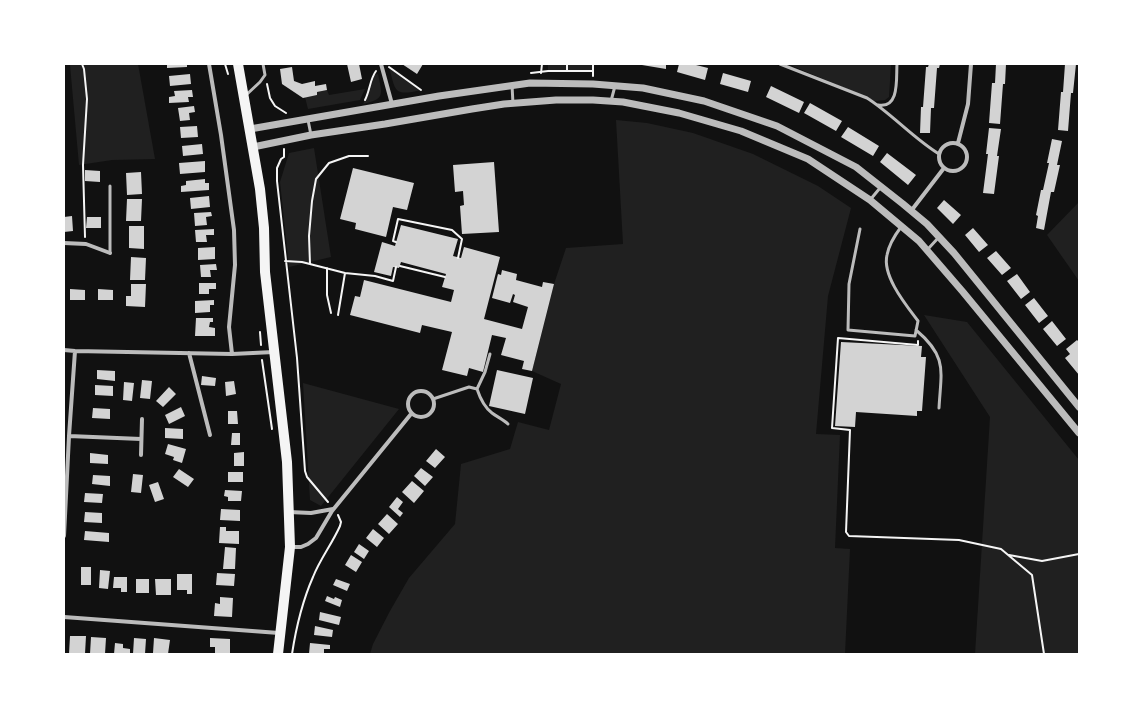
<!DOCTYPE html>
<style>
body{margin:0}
#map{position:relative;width:1143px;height:718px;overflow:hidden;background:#111;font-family:Bitter,serif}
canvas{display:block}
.frame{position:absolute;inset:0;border:65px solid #fff;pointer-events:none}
</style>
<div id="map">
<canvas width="1143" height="718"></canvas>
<div class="frame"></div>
</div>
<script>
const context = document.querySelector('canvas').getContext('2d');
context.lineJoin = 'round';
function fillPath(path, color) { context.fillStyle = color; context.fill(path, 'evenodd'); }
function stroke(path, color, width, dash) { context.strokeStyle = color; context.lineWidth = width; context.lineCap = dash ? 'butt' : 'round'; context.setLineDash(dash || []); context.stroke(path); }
const green = new Path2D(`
 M64 64H138L155 159 112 160 79 165 70 65Z
 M548 64H593V71H548Z
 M788 64H891L889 97 885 100 875 101Z
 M389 67 392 68 408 81 422 90C394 96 396 93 389 67Z
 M378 74C382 94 386 99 363 104L366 98 373 75Z
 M365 89 360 100 308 109 305 97 317 95V92L327 90 329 95Z
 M616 120 647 123 693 133 753 154 818 186 851 208 828 296 816 434 840 435 835 548 850 549 845 654H370L373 644 390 611 409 578 455 524 461 464 510 449 518 422 549 430 561 384 532 371 554 284 566 248 623 244Z
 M314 148 331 257 289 267 280 182 289 153Z
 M1079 202V281L1047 235Z
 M924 315 967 322 1079 460V654H975L990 417Z
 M303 383 399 409 321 506 310 500Z`);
const building = new Path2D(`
 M167 64H187V67L167 68Z
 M347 64H359L362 79 351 82Z
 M402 64H423L417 74Z
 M636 64H666V69Z
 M679 64H692L708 68 705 80 677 72Z
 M929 64H940L939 68H937L934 108H931L930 133H920L921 107H923L926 67H928Z
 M996 64H1006L1005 84H1003L1000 124 989 123 992 83H995Z
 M1065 64H1076L1073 93H1071L1068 131 1058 130 1061 92H1063Z
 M292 67 294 81 302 84 315 81V86L326 84 327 90 317 92V95L303 98 282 84 280 69Z
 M723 73 751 81 748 92 720 84Z
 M190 74 191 84 170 86 169 76Z
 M771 86 804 102 799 113 766 97Z
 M192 90 193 97H188L189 102 169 103V97L175 96 174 91Z
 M810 103 842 121 836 131 804 113Z
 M194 106 195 112 189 113 190 120 180 121 178 108Z
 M197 126 198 137 181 138 180 127Z
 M848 127 879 146 873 156 841 137Z
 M989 128 1001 129 997 156H999L994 194 983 193 988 154H986Z
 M1052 139 1062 141 1057 165H1060L1054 192H1051L1044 230 1036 228 1038 216 1036 215 1041 190H1043L1049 163H1047Z
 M202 144 203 154 183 156 182 146Z
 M887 153 916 175 908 185 880 162Z
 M205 161V172L180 174 179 163Z
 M494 162 499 232 462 234 460 206 464 205 463 191 455 192 453 165Z
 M353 168 414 183 407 210 393 207 386 237 355 229 356 223 340 219Z
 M85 170 100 171V182L85 181Z
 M141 172 142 194 127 195 126 173Z
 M205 179V183H209V190L181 192V186L186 185V181Z
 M209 196 210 207 191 209 190 198Z
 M127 199H142L141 221H126Z
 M944 200 961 215 953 224 937 208Z
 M211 212 212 216 206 217 207 225 195 226 194 213Z
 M72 216 73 231 64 232V217Z
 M87 217H101V228H86Z
 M401 225 458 239 453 256 461 258 464 247 500 257 484 319 522 329 528 307 513 302 515 295 513 294 510 303 492 298 498 274 501 275 502 270 517 274 516 280 542 287 543 282 554 284 532 371 522 369 524 361 501 355 506 338 492 335 483 372 469 368 467 376 442 370 452 332 422 325 420 333 350 315 355 296 360 297 364 280 451 302 454 290 442 287 446 274 401 262 399 268 393 267 391 276 374 272 382 242 395 246Z
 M129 226H144V249L129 248Z
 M973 228 988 245 979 252 965 235Z
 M214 229V235H206L207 242H196L195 230Z
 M215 247V259L198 260V248Z
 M996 251 1011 268 1002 275 987 258Z
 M131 257 146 258 145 280H130Z
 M216 264 217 270H210L211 277H201L200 265Z
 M1017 274 1030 292 1021 299 1007 281Z
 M199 283H216V289H209V294H199Z
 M131 284H146L145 307 126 306V296H131Z
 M70 289 85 290V300H70Z
 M98 289 113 290V300H98Z
 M1034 298 1048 316 1039 323 1025 305Z
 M214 300V305H210V312L195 313V301Z
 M196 318H213V322H210L209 327 215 328V336H195Z
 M1052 321 1066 339 1057 346 1043 329Z
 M1077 340 1079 342 1078 348 1079 375 1065 358 1070 354 1066 349Z
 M841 342 922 346 921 357H926L922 411H917V416L856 412 855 427 835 426Z
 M97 370 115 371V381L97 379Z
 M497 370 533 378 525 414 489 406Z
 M202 376 216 378 215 386 201 385Z
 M142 380 152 381 150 399 140 398Z
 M234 381 236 394 226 396 225 382Z
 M124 382 134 383 132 401 123 400Z
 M95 385 113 386V396L95 395Z
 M169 387 176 394 163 407 156 401Z
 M181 407 185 416 169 424 165 415Z
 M93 408 110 409V419L92 418Z
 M228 411H237L238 424H228Z
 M165 428 183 429V439L165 438Z
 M232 433H240V445H231Z
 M168 444 186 449 182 463 173 460 174 457 165 454Z
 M436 449 445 457 435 468 426 461Z
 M244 452V466H234V453Z
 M90 453 108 455V464L90 463Z
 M421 468 433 477 425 486 414 476Z
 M179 469 194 479 188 487 173 477Z
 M228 472H243V482H228Z
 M133 474 143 475 141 493 131 492Z
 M93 475 110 476V486L92 484Z
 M412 481 424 491 414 503 402 492Z
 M158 482 164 499 155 502 149 485Z
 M225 490 242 491 241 501H228V497L224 496Z
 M85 493 103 494 102 503 84 502Z
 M397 497 403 502 398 509 403 513 400 517 389 507Z
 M221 509 240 510V521L220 520Z
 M85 512 102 513V523L84 522Z
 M387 514 398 524 389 534 378 524Z
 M220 527H226V531H239V544L219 543Z
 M373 529 384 538 377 547 366 538Z
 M85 531 109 533V542L84 540Z
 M359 544 369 551 364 559 354 552Z
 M225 547 236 548 235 569H223Z
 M351 555 362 562 356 572 345 565Z
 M81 567H91V585H81Z
 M100 570 110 571 108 589 99 588Z
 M217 573 235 574 234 586 216 585Z
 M177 574H192V594H187V590H177Z
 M114 577H127V592H121V588H113Z
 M136 579H149V593H136Z
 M155 579H171V595H156Z
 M336 579 350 584 347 591 333 585Z
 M327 596 334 599 335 597 342 600 340 607 325 601Z
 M220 597 233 598 232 617 214 616 215 603 220 604Z
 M320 612 341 617 339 625 319 620Z
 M315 626 333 630 332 637 314 635Z
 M70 636H86L85 654H69Z
 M91 637 106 638 105 654H90Z
 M134 638 146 639 145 654H133Z
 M154 638 170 640 168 654 153 653Z
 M210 638 230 639V654H215V647H210Z
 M115 643 123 644V648L130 649V654H114Z
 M310 643 330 645V649H324V654H309Z`);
const path = new Path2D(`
 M82 64 84 69 87 99 83 165 85 237
 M225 64 228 74
 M567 64V71H593
 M389 67 421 90
 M531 73 548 71H567
 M541 73 542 64
 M593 76V64
 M267 84 270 98 275 106 286 113
 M365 100C370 90 370 79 376 71
 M284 149V157L281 159 277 168V181L297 358 305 471 307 477 328 502
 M396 242 393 241 398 219 452 230 462 239 458 258
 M285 261 302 262 345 273 338 315
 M310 264 309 236 312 201 316 179 329 163 349 156H368
 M400 266 445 277
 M327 268V295L331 313
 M345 273 375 276 393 281 396 267
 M260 332 261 345
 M918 341V345L838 338 832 428 850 430 846 532 849 536 959 540 1001 549 1032 575 1044 654
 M262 360 272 429
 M1009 555 1042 561 1079 554
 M292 654C296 628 302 602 313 577 320 559 332 544 340 526L341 522 338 515`);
const service = new Path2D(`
 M780 64 867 98C892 114 913 138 939 154
 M512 85 513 104
 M245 96 260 82 265 75 263 64
 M611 101 615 86
 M878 105C900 109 896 78 897 64
 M308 120 311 135
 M110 186V253
 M870 200 880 188
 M860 229 849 284 848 330 915 336 918 321C906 305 882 276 887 255 889 244 895 235 901 227
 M928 249 939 237
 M916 330C948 357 941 371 939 408
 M477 389 485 372 490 354
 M433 399 469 387 477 389C480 398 484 407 492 413 497 417 503 419 508 424`);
const minor = new Path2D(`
 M209 64 221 135 234 230 235 265 229 327 232 354
 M381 64 392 104
 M939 157a14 14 0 1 1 28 0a14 14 0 1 1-28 0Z
 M958 143 968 104 971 64
 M911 211 944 168
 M64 243 86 244 110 253
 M64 350 75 351 232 354 274 352
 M189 353 210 435
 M408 404a13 13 0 1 1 26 0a13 13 0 1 1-26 0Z
 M69 436 141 439
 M141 455 142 419
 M289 512 311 513 333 509
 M64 536 69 436 75 351
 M290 547H301L308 544 316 538 332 511 411 414
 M64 617 279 633`);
const tertiary = new Path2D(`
 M250 129 439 96 530 83 593 84 643 88 704 101 777 126 856 167 903 204 927 224 954 253 1079 407
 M253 147 311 135 385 124 472 109 504 104 556 100H593L623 102 679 113 741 131 808 159 870 200 919 241 963 292 1079 433`);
const primary = new Path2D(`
 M238 64 260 189 264 228 265 272 287 462 290 547 278 654`);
fillPath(green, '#202020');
fillPath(building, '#d3d3d3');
stroke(path, '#f5f5f5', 2);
stroke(service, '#bcbcbc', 3);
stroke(minor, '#bcbcbc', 4);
stroke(tertiary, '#bcbcbc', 7);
stroke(primary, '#f5f5f5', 10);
</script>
